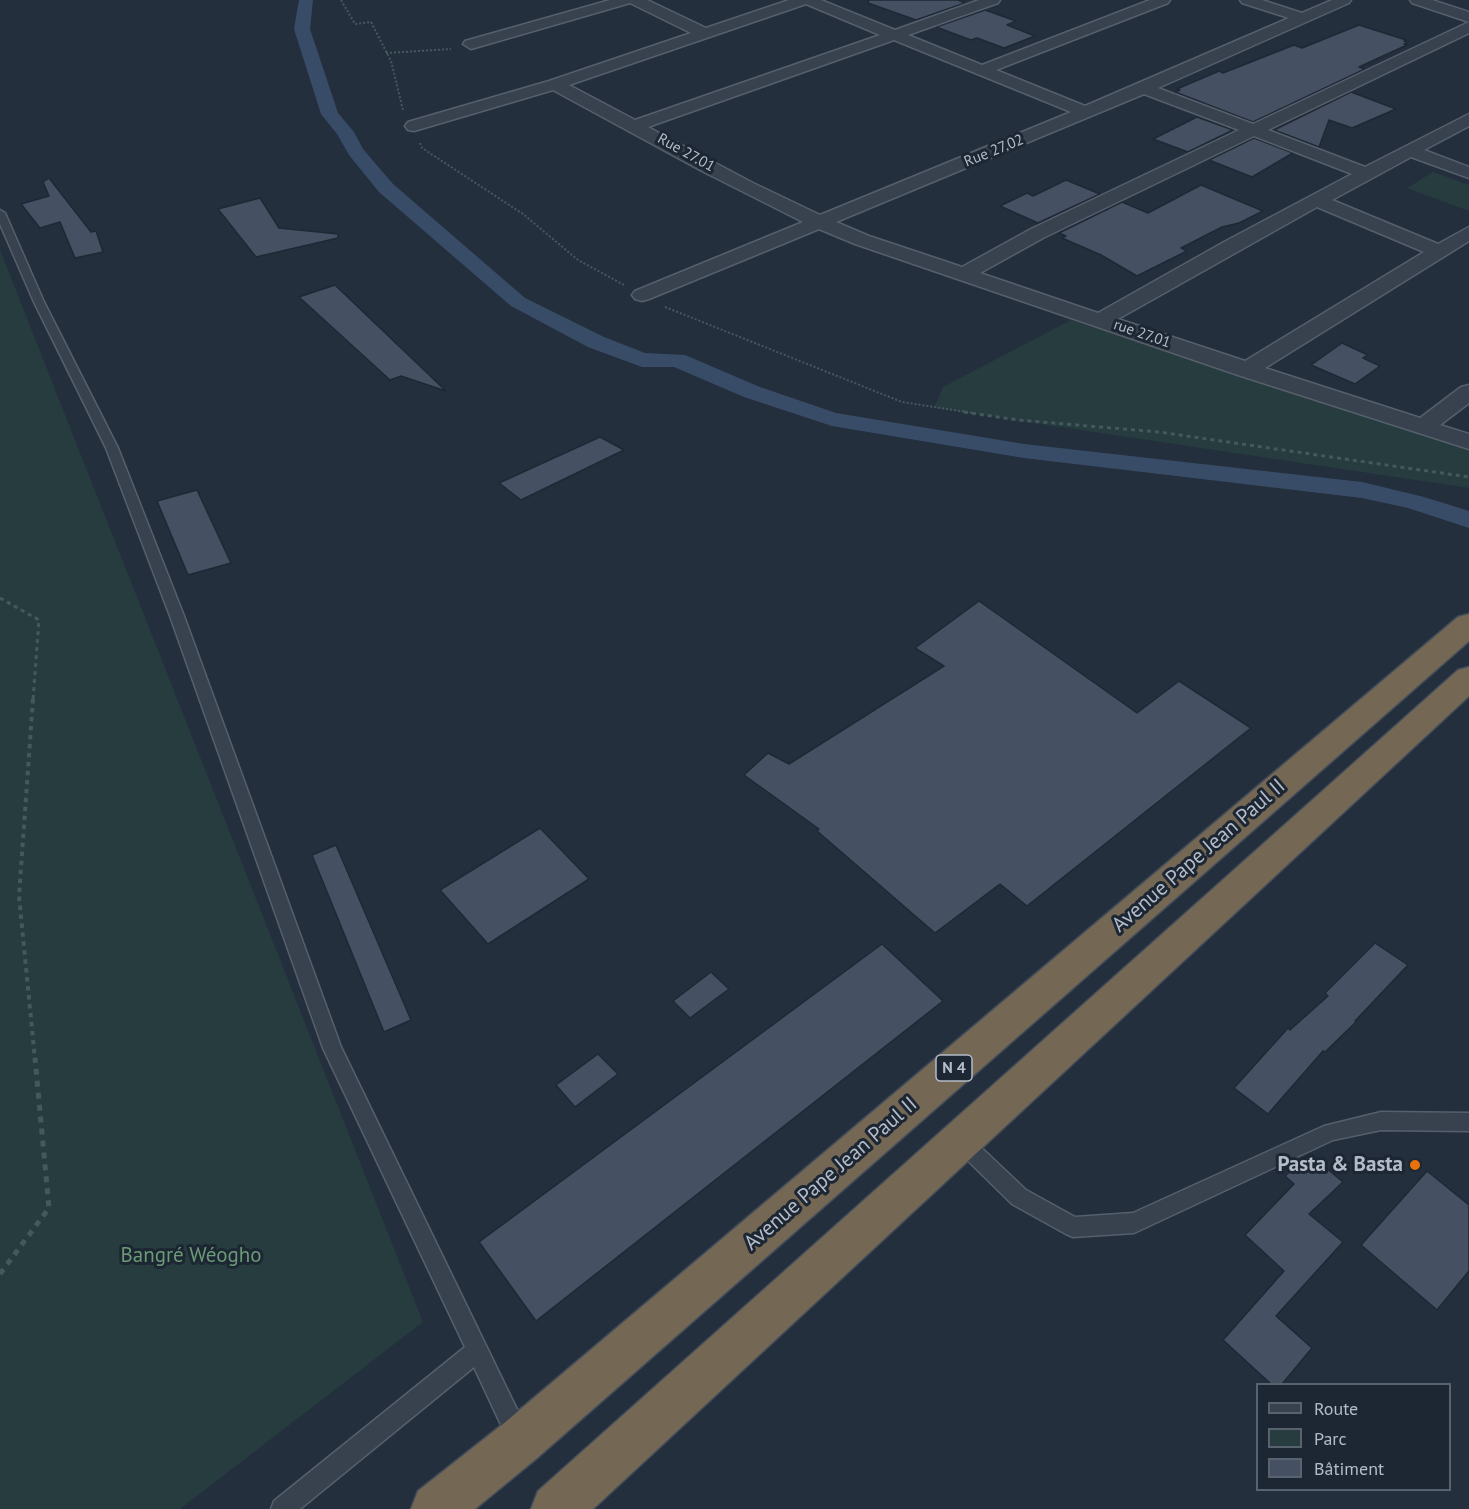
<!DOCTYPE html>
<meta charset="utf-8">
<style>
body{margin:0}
#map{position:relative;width:1469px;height:1509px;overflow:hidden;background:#242f3e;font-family:"PT Sans",sans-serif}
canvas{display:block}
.legend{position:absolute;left:1256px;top:1383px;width:195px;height:108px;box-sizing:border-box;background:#1d2633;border:2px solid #59626f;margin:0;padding:8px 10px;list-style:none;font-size:18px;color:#b4bcc9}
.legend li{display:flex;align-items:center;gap:12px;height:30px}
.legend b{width:30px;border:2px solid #59626f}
</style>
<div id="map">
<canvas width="1469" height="1509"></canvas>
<ul class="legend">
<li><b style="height:8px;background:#38414e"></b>Route</li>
<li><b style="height:16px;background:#263c3f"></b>Parc</li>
<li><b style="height:16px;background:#455162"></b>Bâtiment</li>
</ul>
</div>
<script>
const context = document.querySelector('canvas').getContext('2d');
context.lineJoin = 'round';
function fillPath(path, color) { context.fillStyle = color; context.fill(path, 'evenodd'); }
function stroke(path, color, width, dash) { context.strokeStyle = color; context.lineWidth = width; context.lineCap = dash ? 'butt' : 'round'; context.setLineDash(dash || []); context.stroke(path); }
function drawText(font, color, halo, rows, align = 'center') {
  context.font = font + ' "PT Sans",sans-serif'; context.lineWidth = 6; context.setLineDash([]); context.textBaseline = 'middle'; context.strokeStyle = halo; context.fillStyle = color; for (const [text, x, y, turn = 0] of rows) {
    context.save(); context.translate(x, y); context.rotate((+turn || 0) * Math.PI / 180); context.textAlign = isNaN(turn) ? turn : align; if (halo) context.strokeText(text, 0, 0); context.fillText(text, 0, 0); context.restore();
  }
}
const green = new Path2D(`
 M1433 172 1469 185V211L1407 188Z
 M0 250 423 1322 180 1509H0Z
 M1071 320 1469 449V488L934 408 943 387Z`);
const canal = new Path2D(`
 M299 0H313L310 29 338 113 354 132 363 149 393 184 525 298 604 337 645 353 685 355 760 387 836 413 1024 444 1362 482 1424 497 1469 511V528L1408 508 1362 498 1024 458 832 426 744 397 674 367H642L588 347 511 306 379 192 349 155 337 134 321 114 294 29Z`);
const building = new Path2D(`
 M869 0H958L965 3 916 20 868 3Z
 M985 10 1016 21 1007 25 1035 36 1004 48 977 38 971 40 936 27Z
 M1359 25 1406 40 1404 41 1408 42 1404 44 1407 45 1359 67 1365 69 1253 122 1175 92 1180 90 1177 89 1219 71 1223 73 1294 45 1302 48Z
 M1351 92 1396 109 1352 128 1329 120 1319 147 1274 130Z
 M1197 117 1233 130 1188 152 1153 139Z
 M1254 138 1293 153 1252 177 1209 160Z
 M49 178 91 232 96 231 103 252 75 258 60 222 40 228 21 204 49 196 43 182Z
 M1066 180 1100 194 1038 223 1000 206 1027 193 1033 196Z
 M1201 185 1263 211 1239 223 1222 227 1181 248 1187 251 1137 276 1101 255 1062 238 1066 236 1059 233 1122 202 1148 213Z
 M260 198 279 228 338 234V238L256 257 218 209Z
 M335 285 446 391 401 376 390 380 299 297Z
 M1342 343 1368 355 1363 358 1380 366 1355 384 1311 365Z
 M600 437 624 450 521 500 499 483Z
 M197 490 231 563 188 575 157 501Z
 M979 601 1137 713 1179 681 1251 728 1027 906 1000 884 935 933 817 831 819 829 744 775 768 753 789 764 944 666 915 648Z
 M540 828 589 879 488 944 440 890Z
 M336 845 411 1020 384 1032 312 855Z
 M1375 943 1408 965 1355 1021 1356 1022 1325 1052 1323 1051 1268 1114 1234 1088 1288 1028 1290 1030 1328 996 1325 993Z
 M882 944 943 1001 536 1321 479 1242Z
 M711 972 729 989 690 1018 673 1001Z
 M598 1054 618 1074 575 1107 556 1085Z
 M1309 1154 1343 1182 1309 1214 1343 1242 1276 1316 1312 1348 1282 1384H1271L1223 1340 1284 1271 1245 1235 1294 1184 1285 1176Z
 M1427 1171 1469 1205V1271L1437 1310 1361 1245Z`);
const pathFar3 = new Path2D(`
 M341 0 355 24 371 22 391 61 403 110
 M386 53 451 49
 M420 143 422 148 523 214 578 260 624 285
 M665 307 902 402 973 413`);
const pathFar2 = new Path2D(`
 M964 412 1018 420 1159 432 1469 477
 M0 598 39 620 33 700`);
const pathFar1 = new Path2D(`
 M33 699 19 896 35 1060`);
const path = new Path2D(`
 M0 1274 49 1208 35 1058`);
const lane = new Path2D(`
 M0 210 5 213 44 302 118 448 184 616 341 1047 526 1428 529 1436 526 1444 518 1447 510 1444 474 1367 300 1509H271L274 1501 465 1347 323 1048 170 616 106 448 34 302 0 224Z
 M1381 1112 1469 1113V1131L1381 1130 1333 1140 1134 1233 1073 1237 1066 1234 1012 1204 954 1147 952 1141 954 1135 961 1132 968 1135 1026 1190 1075 1217 1133 1213 1324 1126Z`);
const street = new Path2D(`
 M610 0H647L706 28 789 0H821L895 30 979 0H1000L998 3 908 35 982 65 1150 0H1170L1168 3 996 70 1085 106 1289 18 1242 3 1240 0H1262L1302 13 1332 0H1351L1349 3 1158 88 1253 124 1469 22V33L1268 130 1365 167 1469 114V126L1424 150 1469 167V178L1411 157 1332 200 1438 244 1469 227V241L1265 368 1420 418 1461 387 1469 385V403L1440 425 1469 434V449L1238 375 855 244 819 229 649 299 642 301 635 299 632 295 635 291 803 222 700 170 553 90 414 131 408 130 405 126 408 122 549 81 691 33 630 3 471 49 463 44 465 41ZM806 4 880 35 635 120 569 85ZM894 40 1071 112 820 215 751 182 648 127ZM1144 94 1239 130 1031 229 962 267 869 236 836 222ZM1254 136 1352 174 1224 242 1098 313 980 273 1045 237ZM1317 207 1424 252 1245 361 1118 319Z
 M1410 0H1432L1469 12V22L1412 3Z`);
const highway = new Path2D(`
 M1469 614V641L537 1458 475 1509H411L418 1491 503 1424 1458 617Z
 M1469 667V696L593 1509H531L538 1491 1458 670Z`);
const markers = [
 [1415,1165,6,"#e8710a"]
];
const farStreetnames = [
 ["Rue 27.02",994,151,-22],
 ["Rue 27.01",686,153,29],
 ["rue 27.01",1142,334,19]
];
const shields = [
 [954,1068,36]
];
const shieldNames = [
 ["N 4",954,1068]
];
const nearStreetnames = [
 ["Avenue Pape Jean Paul II",1199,856,-41],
 ["Avenue Pape Jean Paul II",831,1174,-41]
];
const nearPoinames = [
 ["Pasta & Basta",1403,1165]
];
const nearParknames = [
 ["Bangré Wéogho",191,1256]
];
fillPath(green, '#263c3f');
fillPath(canal, '#394c67');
fillPath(building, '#455162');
stroke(building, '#1f2835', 1.5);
stroke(lane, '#565f6c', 3);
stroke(street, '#565f6c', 3);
stroke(highway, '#434c59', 3);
stroke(pathFar3, '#44595c', 2, [2, 2]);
stroke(pathFar2, '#44595c', 3, [4, 4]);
stroke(pathFar1, '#44595c', 4, [4.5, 4.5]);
stroke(path, '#44595c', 5, [6, 6]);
fillPath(lane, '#38414e');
fillPath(street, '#38414e');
fillPath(highway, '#746855');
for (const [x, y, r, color] of markers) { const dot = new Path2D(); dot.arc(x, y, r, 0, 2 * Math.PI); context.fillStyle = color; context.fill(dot); stroke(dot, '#1d2633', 2); }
drawText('15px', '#b4bcc9', '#1d2633', farStreetnames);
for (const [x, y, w] of shields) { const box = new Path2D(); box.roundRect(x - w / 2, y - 13, w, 26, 4.5); context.fillStyle = '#1d2633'; context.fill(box); stroke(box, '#b4bcc9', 1.5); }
drawText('bold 16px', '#b4bcc9', null, shieldNames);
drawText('21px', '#b4bcc9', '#1d2633', nearStreetnames);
drawText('bold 21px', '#b4bcc9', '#1d2633', nearPoinames, 'right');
drawText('21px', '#6b9a76', '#1d2633', nearParknames);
</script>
